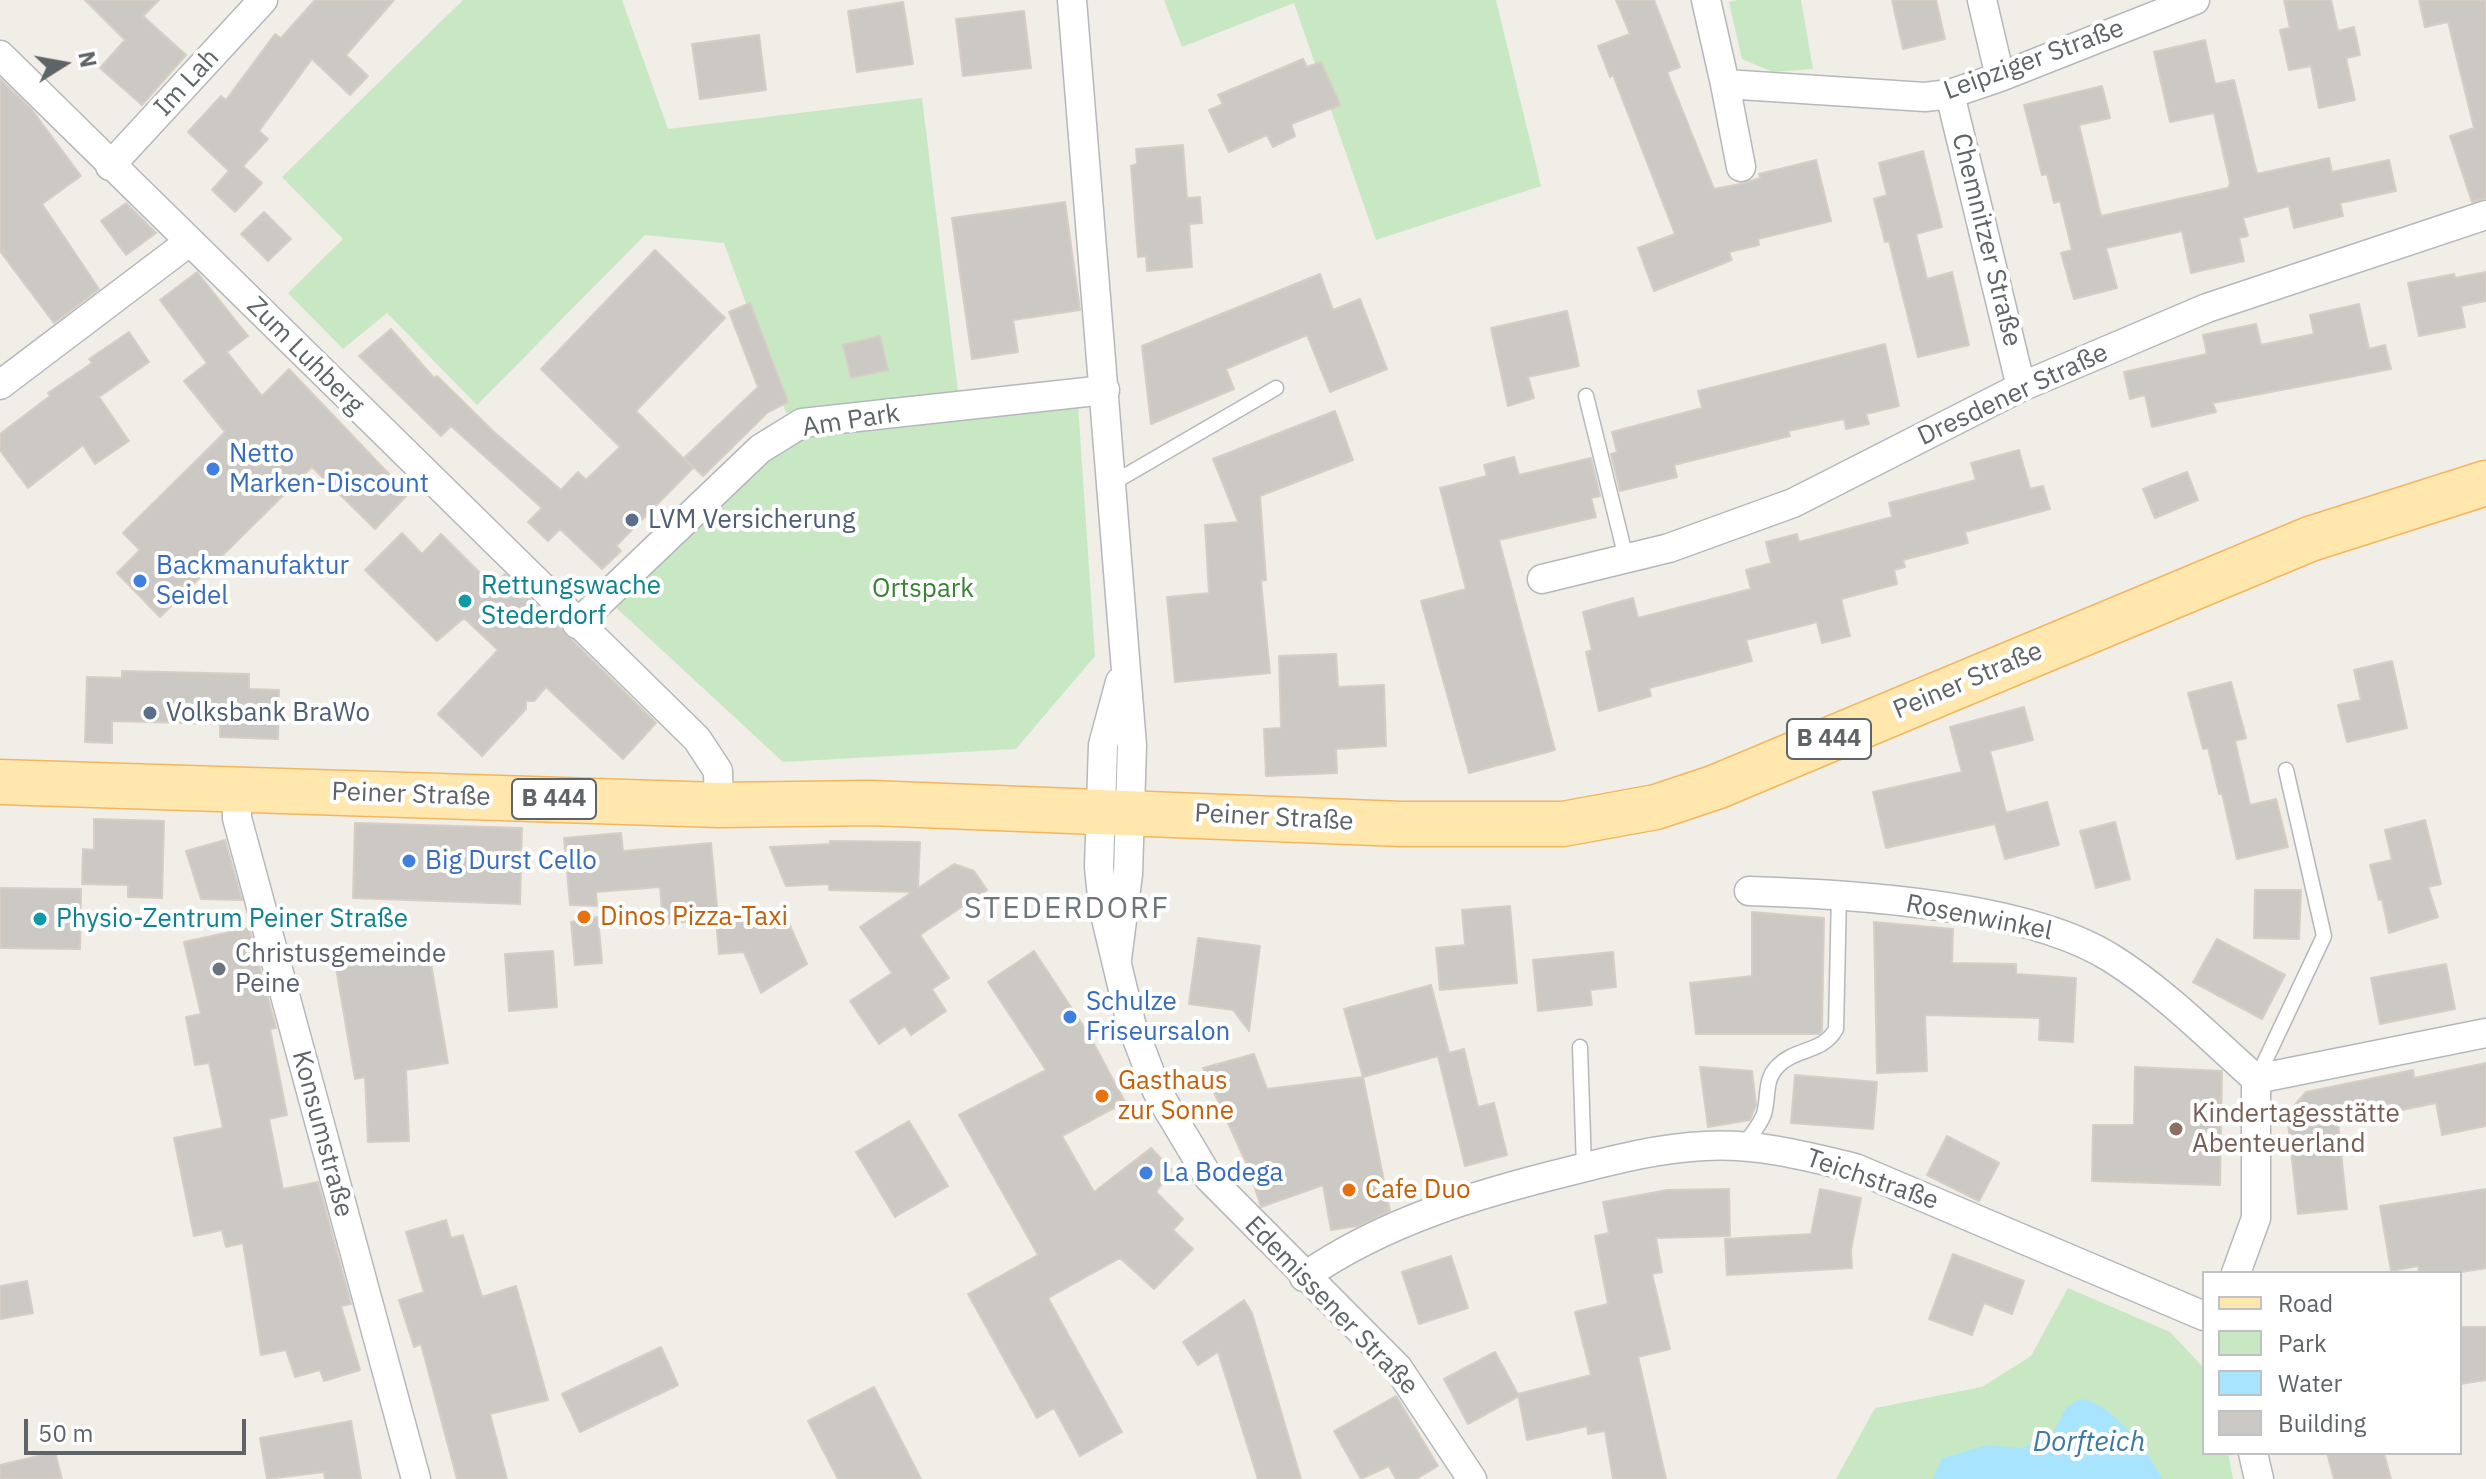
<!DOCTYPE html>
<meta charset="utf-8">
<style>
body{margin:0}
#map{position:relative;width:2486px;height:1479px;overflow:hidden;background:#f1ede7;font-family:"IBM Plex Sans",sans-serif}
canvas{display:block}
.legend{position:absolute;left:2202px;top:1271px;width:260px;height:184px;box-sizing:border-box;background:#fff;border:2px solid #bfc1c2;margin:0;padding:10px 14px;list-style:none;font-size:24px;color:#5e6467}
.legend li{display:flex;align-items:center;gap:16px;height:40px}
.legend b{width:40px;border:2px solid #bfc1c2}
.north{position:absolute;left:24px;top:24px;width:80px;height:80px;-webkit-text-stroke:6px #fff;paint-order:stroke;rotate:79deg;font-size:22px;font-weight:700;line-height:32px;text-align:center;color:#5e6467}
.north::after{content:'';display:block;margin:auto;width:28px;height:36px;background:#5e6467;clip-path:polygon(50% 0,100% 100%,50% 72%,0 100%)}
.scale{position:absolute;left:24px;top:1419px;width:222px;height:36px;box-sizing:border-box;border:4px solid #5e6467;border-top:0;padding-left:10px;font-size:24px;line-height:28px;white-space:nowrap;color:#5e6467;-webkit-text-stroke:6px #fff;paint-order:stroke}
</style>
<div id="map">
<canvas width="2486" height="1479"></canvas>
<ul class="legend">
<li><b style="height:10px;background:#ffe7ae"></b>Road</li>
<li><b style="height:22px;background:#c8e8c4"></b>Park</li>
<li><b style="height:22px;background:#a9e4ff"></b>Water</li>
<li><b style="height:22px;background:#ccc8c3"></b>Building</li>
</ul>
<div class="north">N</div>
<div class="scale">50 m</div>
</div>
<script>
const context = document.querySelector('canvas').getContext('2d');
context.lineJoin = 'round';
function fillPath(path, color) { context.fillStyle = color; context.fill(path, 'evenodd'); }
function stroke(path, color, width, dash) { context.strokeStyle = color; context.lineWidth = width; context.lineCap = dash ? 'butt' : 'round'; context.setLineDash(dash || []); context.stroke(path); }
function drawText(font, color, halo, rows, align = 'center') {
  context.font = font + ' "IBM Plex Sans",sans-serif'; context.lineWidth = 8; context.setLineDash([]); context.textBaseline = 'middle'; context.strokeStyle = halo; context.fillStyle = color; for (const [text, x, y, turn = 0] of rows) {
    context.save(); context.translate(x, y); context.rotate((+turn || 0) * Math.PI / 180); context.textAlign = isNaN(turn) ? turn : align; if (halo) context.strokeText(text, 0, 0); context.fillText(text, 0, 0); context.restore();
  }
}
const green = new Path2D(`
 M463 0H622L668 129 922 98 958 392 786 413 724 243 645 235 477 405 387 313 343 349 288 293 343 239 282 177Z
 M1164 0H1496L1541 186 1376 240 1294 3 1182 47Z
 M1738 0H1801L1813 69 1773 72 1742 59 1729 2Z
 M1078 405 1095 656 1016 749 783 762 611 603 789 439Z
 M2068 1288 2170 1332 2204 1368V1453H2228L2233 1479H1836L1875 1408 1982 1387 2031 1356Z`);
const water = new Path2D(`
 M2079 1399C2109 1399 2150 1453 2162 1479H1933L1942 1458 1988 1445 2021 1448 2050 1438 2066 1408Z`);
const building = new Path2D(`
 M85 0H159L143 16 186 55 142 105 100 68 125 40Z
 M315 0H394L346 55 368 76 350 95 312 59 259 131 268 139 243 166 262 183 235 212 212 190 229 171 188 132 221 96 226 100 275 34 281 38Z
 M1616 0H1654L1680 67 1667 72 1714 189 1745 183 1760 178 1759 174 1816 160 1831 221 1758 239 1759 245 1729 252 1732 260 1654 291 1638 248 1675 234 1613 75 1610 77 1598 46 1630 34Z
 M1892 0H1936L1945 39 1903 49Z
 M2284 0H2331L2338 31 2354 27 2360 55 2346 58 2355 100 2319 108 2311 66 2289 70 2280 30 2290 28Z
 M2419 0H2486V198L2472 202 2450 136 2474 128 2448 22 2425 27Z
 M903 2 913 64 857 72 848 11Z
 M1024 11 1031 68 963 76 956 19Z
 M759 35 766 90 700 99 692 44Z
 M2205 40 2215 84 2234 80 2257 174 2329 158 2332 172 2389 160 2396 191 2340 203 2343 216 2294 228 2289 206 2243 218 2248 236 2239 238 2244 261 2191 273 2182 231 2106 248 2117 288 2074 299 2061 253 2072 250 2060 201 2054 203 2047 174 2042 175 2024 105 2102 86 2110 118 2079 125 2101 216 2228 188 2230 183 2214 113 2170 122 2154 52Z
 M1303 59 1307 67 1321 62 1340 105 1291 124 1295 136 1273 147 1267 135 1229 152 1209 110 1223 104 1218 95Z
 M0 79 32 110 81 176 42 204 99 289 54 323 0 251Z
 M1183 145 1187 198 1200 197 1202 223 1189 224 1192 267 1147 271 1146 256 1138 257 1131 166 1137 164 1136 149Z
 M1923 151 1942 227 1916 234 1927 279 1952 272 1969 345 1918 357 1889 241 1885 242 1874 199 1887 195 1879 163Z
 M1065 202 1080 310 1013 320 1018 352 972 359 952 218Z
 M126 203 156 233 126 255 101 221Z
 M264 212 291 239 268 261 241 234Z
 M655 250 725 318 636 411 693 468 616 546 621 551 602 569 560 529 548 541 528 522 542 508 451 426 441 436 359 356 391 329 434 378 437 376 493 431 561 490 578 472 586 480 620 447 541 369Z
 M197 272 248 336 227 352 262 396 289 369 408 494 375 529 312 467 160 617 117 573 140 550 123 533 225 432 184 381 207 363 160 300Z
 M2486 272V301L2461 306 2465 327 2419 336 2408 283 2454 274 2455 278Z
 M1320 274 1333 310 1360 299 1387 369 1330 392 1307 335 1226 369 1234 389 1151 424 1142 346Z
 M750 303 788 402 768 412 703 476 684 458 758 387 729 312Z
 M2359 304 2369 349 2385 345 2391 369 2213 403 2216 412 2152 427 2145 395 2130 399 2124 372 2207 354 2203 335 2256 324 2261 345 2314 334 2310 315Z
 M1567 311 1579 366 1528 377 1534 398 1508 406 1491 328Z
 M129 332 149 362 99 397 129 441 95 464 83 445 28 488 0 450V434L50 396 48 393 92 363 89 359Z
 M880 336 888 370 851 378 843 345Z
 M1885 344 1899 406 1866 414 1869 424 1846 429 1844 419 1788 431 1790 436 1674 465 1677 477 1620 491 1611 454 1617 452 1612 432 1702 408 1698 391Z
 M1335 411 1353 460 1260 496 1266 580 1261 581 1270 673 1175 682 1167 597 1209 593 1205 525 1238 522 1213 459Z
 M2019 450 2030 489 2043 486 2050 509 1965 532 1968 543 1903 560 1905 567 1894 570 1897 584 1841 599 1850 636 1822 643 1817 622 1746 640 1752 661 1649 688 1651 696 1599 711 1586 652 1592 650 1583 612 1633 598 1638 618 1751 589 1746 570 1771 563 1766 542 1797 534 1799 542 1892 517 1889 503 1976 480 1971 463Z
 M1514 457 1519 475 1591 458 1600 496 1591 498 1596 517 1499 540 1555 750 1469 773 1421 601 1466 589 1440 488 1487 476 1484 465Z
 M2187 472 2198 500 2155 518 2143 489Z
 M402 533 422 554 441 534 492 585 505 574 656 723 623 759 546 687 534 701H526V709L482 756 438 714 498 650 464 618 437 641 365 570Z
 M1336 654 1338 687 1384 685 1386 746 1336 749 1337 773 1266 776 1264 729 1281 728 1279 656Z
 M2392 661 2407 728 2347 742 2338 705 2361 700 2354 670Z
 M122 671 249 674V689L279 690 278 739 220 737V724L112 721V743L85 742 87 677 122 678Z
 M2231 682 2246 738 2235 741 2250 805 2276 799 2288 847 2237 859 2222 793 2219 794 2208 748 2203 749 2188 693Z
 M2024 707 2033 740 1990 751 2006 813 2047 802 2059 845 2005 859 1995 824 1886 848 1873 792 1962 772 1950 727Z
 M94 819 164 821 162 898 128 897V885L82 884 83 849 94 850Z
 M2425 820 2441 884 2428 887 2438 917 2389 933 2382 899 2379 900 2370 865 2392 860 2385 830Z
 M2115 822 2130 879 2096 888 2080 831Z
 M355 823 522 828 520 904 353 898Z
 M621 833 623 851 711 843 718 916 783 910 807 964 761 993 744 952 719 954 716 919 663 924 660 887 596 892 597 906 570 905 564 838Z
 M225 840 242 900 201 899 186 851Z
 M830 841 920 842 918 888 954 864 974 871 987 890 920 935 949 978 932 989 946 1011 911 1035 905 1026 879 1044 850 1001 892 973 860 927 912 892 829 890V884L786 886 770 847 830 844Z
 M0 888 81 889 80 949 0 948Z
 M2255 890H2301L2299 939 2254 938Z
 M1510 906 1517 983 1440 990 1436 948 1465 945 1462 910Z
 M1752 912 1824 918 1822 1031 1819 1034H1696L1690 983 1752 976Z
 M598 917 602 963 575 965 571 922Z
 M1874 922 1953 929 1952 963 2016 964V974L2076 978 2073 1042 2039 1040 2040 1018 1925 1015 1927 1071 1877 1073Z
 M249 928 276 1028 270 1029 287 1115 269 1119 283 1189 318 1182 351 1304 341 1306 360 1370 324 1381 320 1370 295 1377 286 1350 261 1355 243 1243 226 1247 222 1230 194 1236 174 1138 223 1128 209 1063 195 1065 186 1017 201 1014 184 942Z
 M1198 938 1260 946 1249 1031 1233 1010 1189 1004Z
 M2217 939 2285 975 2262 1019 2193 982Z
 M428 946 448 1063 406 1070 409 1141 368 1142 365 1077 355 1079 335 962Z
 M553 951 557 1007 509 1011 505 954Z
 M1034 951 1088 1033 1125 1102 1062 1136 1094 1192 1151 1148 1172 1170 1156 1192 1183 1219 1173 1230 1193 1249 1154 1289 1120 1258 1048 1298 1122 1432 1080 1456 1054 1408 1037 1418 968 1294 1038 1255 959 1115 1046 1070 988 982Z
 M1613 952 1616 987 1590 990 1592 1005 1538 1011 1533 960Z
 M2446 964 2455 1009 2380 1024 2371 978Z
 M1431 985 1449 1053 1464 1049 1478 1107 1494 1103 1507 1155 1465 1166 1438 1056 1363 1077 1344 1009Z
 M1254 1054 1267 1089 1363 1077 1390 1211 1357 1226 1331 1230 1323 1185 1261 1207 1248 1167 1203 1068Z
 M2486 1063V1126L2442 1135 2436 1103 2338 1123 2347 1209 2298 1214 2287 1114 2306 1092 2413 1070 2414 1078Z
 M1700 1067 1752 1071 1756 1105 1750 1120 1708 1127Z
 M2135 1067 2222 1071 2220 1185 2092 1181 2093 1125H2134Z
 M1795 1075 1877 1082 1873 1129 1791 1123Z
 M909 1121 948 1186 895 1217 856 1152Z
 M1947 1136 1999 1163 1979 1201 1927 1175Z
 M1729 1189 1730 1236 1656 1238 1662 1272 1652 1274 1670 1349 1638 1357 1666 1479H1613L1605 1431 1588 1434 1587 1426 1527 1440 1518 1394 1591 1375 1575 1312 1608 1304 1595 1236 1609 1233 1603 1202 1667 1190Z
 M1820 1189 1861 1198 1851 1250 1852 1268 1727 1275 1725 1239 1811 1234Z
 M2486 1189V1268L2455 1273H2419L2418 1266 2391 1271 2380 1206Z
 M446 1220 451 1238 463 1235 482 1297 516 1286 548 1400 490 1414 507 1479H457L421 1344 414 1347 399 1300 424 1292 406 1232Z
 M1953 1254 2024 1281 2012 1314 1984 1303 1972 1335 1929 1319Z
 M1451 1256 1468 1308 1419 1324 1402 1272Z
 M27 1281 33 1313 0 1319V1286Z
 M1244 1300 1252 1313 1301 1479H1258L1218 1352 1198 1365 1183 1342Z
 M2460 1327H2486V1380L2460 1384Z
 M661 1347 678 1385 580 1432 562 1394Z
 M1495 1352 1519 1396 1468 1424 1444 1379Z
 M874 1387 921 1479H838L808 1421Z
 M1396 1396 1438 1466 1416 1479H1396L1389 1466 1361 1479 1334 1431Z
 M351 1421 361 1479H325L324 1472 267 1479 260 1438Z
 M55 1452 62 1479H0V1465Z
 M2327 1453H2384L2391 1479H2334Z`);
const lane = new Path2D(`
 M1586 396 1626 558
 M1111 484 1276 388
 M1580 1047 1584 1167
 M2257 1078 2324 936 2286 770
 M1743 1146C1750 1137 1760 1125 1764 1114 1769 1097 1764 1079 1778 1066 1795 1048 1823 1053 1836 1029L1839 894`);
const street = new Path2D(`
 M1072 0 1132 745 1128 874 1117 959
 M1706 0 1725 84 1925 97 1950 94 2000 77 2195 0
 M1982 0 2000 77
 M0 55 697 739 718 771 719 805
 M1725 84 1741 167
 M1950 94 2021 387
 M110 166 263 0
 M0 385 189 242
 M1542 579 1669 548 1793 503 2021 387 2207 308 2486 215
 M577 624 760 449 802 423 1105 390
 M1120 682 1103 745 1099 867 1103 906 1131 1023 1157 1091 1209 1178 1398 1368 1472 1479
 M237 789V818L416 1479
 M1749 891C1850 894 2025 904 2111 958 2164 991 2209 1037 2256 1079L2486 1033
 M2236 1273 2256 1218V1079
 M1304 1277C1384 1221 1480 1193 1574 1170 1617 1159 1660 1148 1705 1146 1756 1143 1806 1156 1855 1168L2204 1316
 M2253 1453 2259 1479`);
const primary = new Path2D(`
 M0 782 719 805 870 803 1401 824H1563L1656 807 1716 787 2310 539 2486 483`);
const markers = [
 [213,469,8,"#3f7fe0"],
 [632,520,8,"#5c6f8a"],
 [140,581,8,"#3f7fe0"],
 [465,601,8,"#0f9aa8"],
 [150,713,8,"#5c6f8a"],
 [409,861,8,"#3f7fe0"],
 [584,917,8,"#e8710a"],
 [40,919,8,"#0f9aa8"],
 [219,969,8,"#6b7280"],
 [1070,1017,8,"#3f7fe0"],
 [1102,1096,8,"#e8710a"],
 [2176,1129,8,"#8d6e63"],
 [1146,1173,8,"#3f7fe0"],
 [1349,1190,8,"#e8710a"]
];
const shields = [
 [1829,739,84],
 [554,799,84]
];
const shieldNames = [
 ["B 444",1829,739],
 ["B 444",554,799]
];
const streetNames = [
 ["Leipziger Straße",2034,60,-20],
 ["Im Lah",187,83,-47],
 ["Chemnitzer Straße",1986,240,76],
 ["Zum Luhberg",305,356,45],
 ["Dresdener Straße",2013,395,-25],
 ["Am Park",851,421,-9],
 ["Peiner Straße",1968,681,-23],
 ["Peiner Straße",411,795,2],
 ["Peiner Straße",1274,818,3],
 ["Rosenwinkel",1979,918,11],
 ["Konsumstraße",322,1134,75],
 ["Teichstraße",1872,1180,19],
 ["Edemissener Straße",1331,1306,46]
];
const shopNames = [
 ["Netto",229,454],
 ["Marken-Discount",229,484],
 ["Backmanufaktur",156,566],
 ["Seidel",156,596],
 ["Big Durst Cello",425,861],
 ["Schulze",1086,1002],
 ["Friseursalon",1086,1032],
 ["La Bodega",1162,1173]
];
const serviceNames = [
 ["LVM Versicherung",648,520],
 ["Volksbank BraWo",166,713]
];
const cultureNames = [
 ["Rettungswache",481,586],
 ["Stederdorf",481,616],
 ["Physio-Zentrum Peiner Straße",56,919]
];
const parkNames = [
 ["Ortspark",923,589]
];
const foodNames = [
 ["Dinos Pizza-Taxi",600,917],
 ["Gasthaus",1118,1081],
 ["zur Sonne",1118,1111],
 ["Cafe Duo",1365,1190]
];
const worshipNames = [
 ["Christusgemeinde",235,954],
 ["Peine",235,984]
];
const educationNames = [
 ["Kindertagesstätte",2192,1114],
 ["Abenteuerland",2192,1144]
];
const waterNames = [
 ["Dorfteich",2089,1443]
];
const quarterNames = [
 ["STEDERDORF",1067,909]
];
fillPath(green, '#c8e8c4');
fillPath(water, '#a9e4ff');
fillPath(building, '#ccc8c3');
stroke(building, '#d6cec5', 2);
stroke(lane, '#b4b8bc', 17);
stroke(street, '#b4b8bc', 31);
stroke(primary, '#f4b65d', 47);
stroke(lane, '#fff', 14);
stroke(street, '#fff', 28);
stroke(primary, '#ffe7ae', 44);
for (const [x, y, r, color] of markers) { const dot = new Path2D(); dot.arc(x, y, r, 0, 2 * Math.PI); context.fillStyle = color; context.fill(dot); stroke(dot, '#fff', 3); }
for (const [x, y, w] of shields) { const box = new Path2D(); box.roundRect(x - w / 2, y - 20, w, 40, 6); context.fillStyle = '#fff'; context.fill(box); stroke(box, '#5e6467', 2); }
drawText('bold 24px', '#5e6467', null, shieldNames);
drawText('26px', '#5e6467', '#fff', streetNames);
drawText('26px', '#366cbe', '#fff', shopNames, 'left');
drawText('26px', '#4e5e75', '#fff', serviceNames, 'left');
drawText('26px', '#0d838f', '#fff', cultureNames, 'left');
drawText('26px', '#3a8233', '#fff', parkNames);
drawText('26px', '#c56008', '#fff', foodNames, 'left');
drawText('26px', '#5b616d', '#fff', worshipNames, 'left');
drawText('26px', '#785e54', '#fff', educationNames, 'left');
drawText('italic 28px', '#3d7ba2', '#fff', waterNames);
context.letterSpacing = '2px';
drawText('30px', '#6f767a', '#fff', quarterNames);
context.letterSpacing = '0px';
</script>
